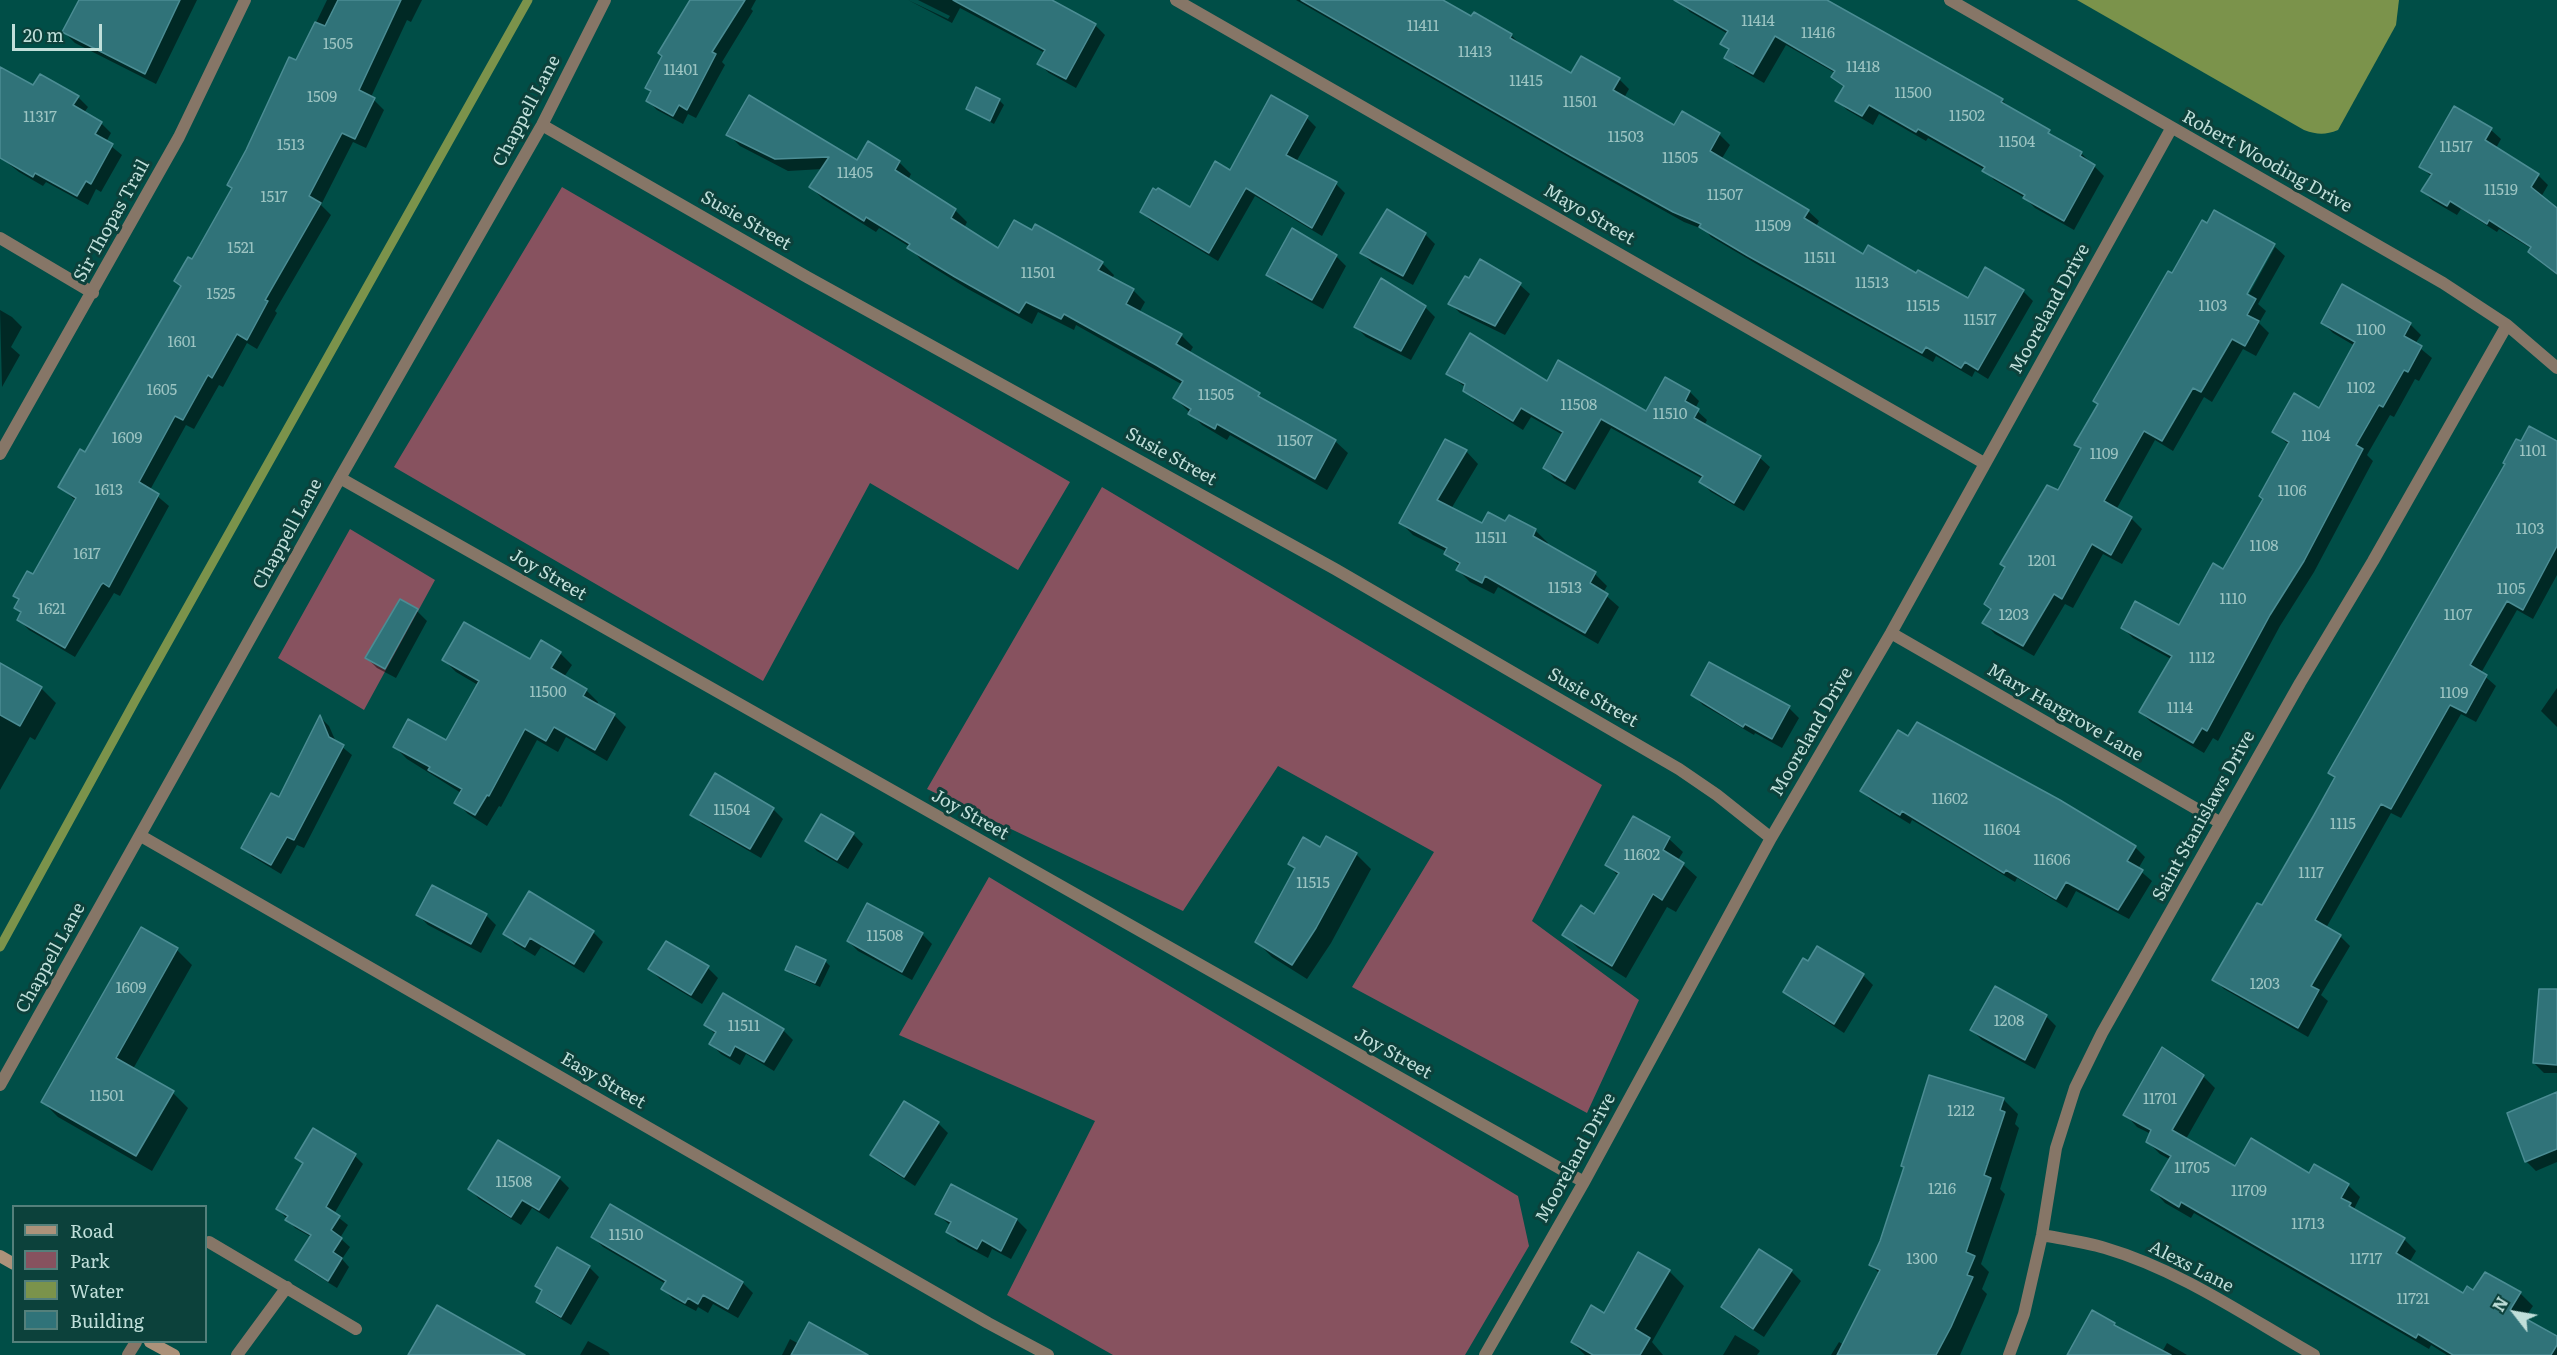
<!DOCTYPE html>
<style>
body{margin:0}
#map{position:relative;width:2557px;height:1355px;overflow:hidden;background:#004e47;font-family:Literata,serif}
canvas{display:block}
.legend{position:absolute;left:12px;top:1205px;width:195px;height:138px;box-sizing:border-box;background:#0c413b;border:2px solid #54807b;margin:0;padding:8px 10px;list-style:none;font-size:18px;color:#c0dfda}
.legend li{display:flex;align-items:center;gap:12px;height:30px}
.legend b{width:30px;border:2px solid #54807b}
.north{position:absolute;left:2485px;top:1283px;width:60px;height:60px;-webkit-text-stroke:4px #0c413b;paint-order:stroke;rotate:301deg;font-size:16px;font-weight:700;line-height:24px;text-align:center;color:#c0dfda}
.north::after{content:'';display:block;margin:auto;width:21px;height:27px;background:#c0dfda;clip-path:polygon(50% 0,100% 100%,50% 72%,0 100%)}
.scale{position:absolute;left:12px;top:24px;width:90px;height:27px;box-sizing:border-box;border:3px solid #c0dfda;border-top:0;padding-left:8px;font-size:18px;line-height:21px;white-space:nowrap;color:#c0dfda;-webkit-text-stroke:4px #0c413b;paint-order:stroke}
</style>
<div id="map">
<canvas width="2557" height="1355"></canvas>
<ul class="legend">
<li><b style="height:8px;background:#ac927a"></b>Road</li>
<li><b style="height:16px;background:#87525f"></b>Park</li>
<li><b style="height:16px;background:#7b934b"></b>Water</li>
<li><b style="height:16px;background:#307379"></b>Building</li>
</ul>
<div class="north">N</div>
<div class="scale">20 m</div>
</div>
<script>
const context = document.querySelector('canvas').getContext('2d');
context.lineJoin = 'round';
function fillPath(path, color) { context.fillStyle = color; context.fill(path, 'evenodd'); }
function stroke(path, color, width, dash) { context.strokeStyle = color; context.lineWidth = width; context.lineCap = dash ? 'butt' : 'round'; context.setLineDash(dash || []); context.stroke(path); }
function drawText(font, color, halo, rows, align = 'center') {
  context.font = font + ' Literata,serif'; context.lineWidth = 6; context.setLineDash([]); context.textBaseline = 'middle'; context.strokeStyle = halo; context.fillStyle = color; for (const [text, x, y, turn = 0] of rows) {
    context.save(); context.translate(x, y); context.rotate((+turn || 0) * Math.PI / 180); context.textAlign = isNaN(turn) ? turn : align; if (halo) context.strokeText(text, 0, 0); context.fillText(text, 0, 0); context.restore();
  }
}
const green = new Path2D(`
 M562 187 1070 482 1018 570 870 483 763 681 394 467Z
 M1102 487 1602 785 1532 921 1639 1000 1587 1113 1352 987 1434 852 1278 766 1183 911 927 789Z
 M350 529 435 580 364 710 278 658Z
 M989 877 1518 1196 1529 1246 1465 1355H1113L1007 1295 1095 1121 899 1035Z`);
const water = new Path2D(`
 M2077 0H2399L2396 25 2338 130C2325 135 2318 135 2304 130Z`);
const shadow = new Path2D(`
 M80 0H197L156 84 75 43 64 32Z
 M327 0H422L411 22 407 20 371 97 384 110 366 148 353 142 321 205 331 215 275 311 277 313 257 349 247 343 223 387 219 385 194 429 186 425 150 490 169 506 120 596 114 593 75 657 29 630 19 620 22 614 16 607 20 600 15 596 33 576 76 501 60 487 86 454 182 287 176 281 193 261 233 189 229 185 297 62Z
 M692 0H756L751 9 753 11 722 62 725 65 696 118 688 114 683 124 657 110 647 100 652 92 647 87Z
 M908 0 948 19 950 16 918 0H1049L1095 25 1105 35 1076 88 1049 73 1039 64 1045 53 960 8 952 23Z
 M1296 0H1440L1472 18 1511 35 1521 45 1572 75 1619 79 1629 89 1624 98 1675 127 1683 113 1719 134 1730 145 1721 160 1808 211 1819 221 1816 226 1864 256 1917 275 1968 300 2023 291 2033 301 1988 379 1975 371 1972 377 1936 356 1933 362 1760 266 1711 237 1705 230 1684 222 1584 166Z
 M1677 0H1822L2002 100 2013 111 2082 154 2104 176 2074 230 2035 208 2025 198 1994 180 1985 170 1928 138 1926 141 1879 114 1873 125 1847 110 1837 100 1845 88 1832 77 1835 73 1786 45 1764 83 1736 67 1726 57 1730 51 1722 43 1728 34 1690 12Z
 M0 68 34 88 78 97 88 107 84 113 101 123 111 133 106 142 122 155 101 192 96 189 88 205 46 182 43 186 19 172 0 157Z
 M999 100 1004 105 994 124 967 109Z
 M2454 108 2491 130 2501 139 2496 148 2538 175 2548 185 2541 197 2557 209V275L2540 262 2530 252 2532 249 2499 229 2497 232 2461 209 2457 215 2433 201 2423 191 2432 177 2421 167Z
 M1307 118 1316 127 1296 162 1336 184 1345 193 1322 236 1255 196 1218 261 1151 221 1142 212 1190 209Z
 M728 134 857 162 869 143 899 162 911 174 908 180 955 210 967 222 964 228 999 250 1102 263 1114 275 1112 279 1133 290 1145 302 1139 313 1181 335 1193 347 1189 354 1259 395 1268 403 1335 441 1348 453 1327 490 1230 435 1227 440 1202 425 1175 398 1183 385 1076 325 1074 330 1038 312 1032 324 968 289 921 260 910 247 879 228 876 232 823 199 811 187 823 169 788 171 740 146Z
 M1425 234 1435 244 1413 285 1372 263 1362 253Z
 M2274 245 2242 300 2245 301 2275 247 2285 256 2258 304 2266 311 2259 323 2269 333 2256 356 2243 349 2212 402 2204 397 2173 451 2155 440 2116 510 2131 518 2142 529 2122 564 2103 554 2073 608 2065 604 2034 656 1995 634 1984 623 1992 610 1985 604 2059 492 2082 450 2076 444 2173 275Z
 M1336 256 1346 266 1323 309 1278 284 1268 274Z
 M1481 261 1520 285 1530 294 1505 335 1460 313 1450 303 1470 279Z
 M2343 286 2410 324 2421 335 2415 344 2432 358 2419 381 2415 379 2394 417 2390 415 2367 455 2373 461 2314 572 2280 626 2218 741 2213 738 2204 753 2151 722 2140 712 2171 659 2133 638 2122 627H2180L2223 571 2265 500 2289 445 2274 432 2320 410 2355 346 2333 333 2323 323Z
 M1425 307 1435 317 1411 360 1366 337 1356 327Z
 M0 310 12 317 22 327 11 347 20 355 2 387Z
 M1448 374 1547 383 1647 413 1690 392 1699 401 1695 409 1707 420 1704 426 1760 458 1770 467 1744 511 1711 492 1701 482 1703 479 1611 428 1575 490 1554 478 1545 468 1563 435 1531 417 1523 430 1475 400 1465 390V387Z
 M2557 443V575L2533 619 2517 610 2481 673 2496 686 2476 722 2461 714 2401 818 2391 813 2326 928 2340 936 2350 946 2321 995 2328 1001 2308 1037 2224 989 2214 979 2262 907 2335 778 2330 773Z
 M1466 451 1478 464 1451 509 1483 525 1506 523 1509 517 1535 530 1548 543 1546 546 1595 574 1607 586 1603 593 1619 607 1598 644 1498 587 1494 594 1470 582 1458 570 1460 567 1447 552 1413 535 1401 523Z
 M401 601 417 611 427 621 396 678 377 668 367 658Z
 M560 653 572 665 564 677 586 690 598 702 597 706 614 715 626 727 607 761 566 737 558 752 537 740 501 807 499 806 487 826 468 814 456 802 461 793 407 759 395 747 446 742 478 685 456 672 444 660 530 661Z
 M0 665 41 688 56 703 35 740 30 737 0 790Z
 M2557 688V727L2541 711Z
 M1693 695 1789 708 1799 718 1782 748 1755 733 1754 735 1703 705Z
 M320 717 329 726 336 742 352 755 304 848 297 845 281 874 253 857 243 848 279 799Z
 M1862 791 2059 802 2135 847 2145 857 2138 869 2152 881 2129 919 2076 891 2067 908 2017 878 2015 882 1912 820 1910 824 1872 801Z
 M773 809 783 819 761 858 702 824 692 814Z
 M1634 818 1669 839 1683 852 1678 860 1697 877 1676 912 1667 907 1626 978 1578 948 1564 935 1595 916 1619 877 1607 864Z
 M853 834 863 844 848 869 817 851 807 841Z
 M1321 849 1356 854 1371 869 1331 943 1307 979 1272 957 1257 942 1296 870 1290 864Z
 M418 915H486L496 925 481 953 428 925Z
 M142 929 177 950 192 965 133 1069 173 1093 188 1108 152 1171 58 1117 43 1102Z
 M593 932 603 942 584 973 541 947 535 956 515 944 505 934Z
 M922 934 932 944 912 980 858 951 848 941Z
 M825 961 830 966 820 987 791 974 787 969Z
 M708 968 718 978 702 1004 660 979 650 969Z
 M1863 975 1873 985 1844 1033 1795 1001 1785 992Z
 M2557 1014V1073H2544L2534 1063Z
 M2046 1016 2056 1026 2035 1069 1982 1040 1972 1030Z
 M706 1025 783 1030 793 1040 774 1071 746 1054 740 1065 721 1054 711 1044 716 1035Z
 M2203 1076 2215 1088 2186 1139 2236 1168 2309 1175 2348 1185 2360 1197 2354 1209 2359 1213 2404 1239 2416 1251 2409 1263 2463 1295 2474 1292 2485 1274 2520 1293 2533 1306 2524 1319 2557 1338V1355H2447L2431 1345 2429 1349 2194 1213 2191 1218 2165 1203 2153 1190 2171 1160 2160 1154 2148 1142 2151 1134 2137 1127 2125 1114Z
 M2557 1094V1162L2536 1171 2526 1161Z
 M2003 1099 2018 1114 2015 1124 2019 1128 2000 1189 2005 1194 1981 1264 1989 1272 1982 1289 1987 1294 1960 1355H1831L1839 1342 1844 1345 1880 1274 1871 1265Z
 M938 1123 948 1133 915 1186 882 1165 872 1155Z
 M313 1130 355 1156 363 1164 334 1214 348 1225 340 1238 350 1247 342 1259 349 1267 337 1288 305 1268 297 1260 311 1237 295 1228 277 1208 304 1164 297 1157Z
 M559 1178 569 1188 549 1219 532 1208 521 1225 479 1199 470 1189Z
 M952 1186 1017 1220 1027 1230 1011 1259 992 1249 988 1258 958 1242 948 1232 951 1226 937 1214Z
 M593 1237 743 1283 753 1293 738 1318 713 1304 708 1313 698 1307 696 1311 673 1299 663 1289 666 1284 603 1247Z
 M589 1267 599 1277 571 1325 548 1311 538 1302 543 1292 537 1285Z
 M1669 1271 1684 1286 1652 1342 1663 1355H1585L1572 1342 1605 1315Z
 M1791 1271 1801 1281 1764 1337 1733 1317 1723 1307Z
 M2092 1313 2162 1352 2167 1343 2187 1355H2069Z
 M1735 1335 1755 1347 1760 1351 1757 1355H1723Z
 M790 1339 799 1344 857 1355H782Z
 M588 1341 608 1352 610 1355H580Z`);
const stream = new Path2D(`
 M0 947 136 699 528 0`);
const building = new Path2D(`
 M79 0H180L145 74 62 32Z
 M338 0H401L359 90 375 98 355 139 342 133 309 196 321 203 265 300 268 301 247 340 237 334 212 378 208 375 183 420 175 416 139 482 159 494 109 587 103 583 101 585 65 648 17 620 21 612 14 608 19 599 13 596 27 571 33 574 76 498 58 487 80 449 85 452 181 286 174 281 188 257 192 259 232 188 227 185 246 150 289 57 296 60 315 22 325 26Z
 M690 0H745L712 52 716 54 687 110 679 105 673 116 646 101 651 91 645 88 662 56 658 53Z
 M953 0H1052L1096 24 1066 79 1037 64 1045 50Z
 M1301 0H1443L1471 16 1474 12 1512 34 1510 38 1571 73 1581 56 1620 78 1613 90 1674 125 1682 111 1720 133 1710 151 1809 210 1804 218 1863 254 1868 245 1916 273 1918 270 1968 298 1985 267 2024 290 1978 370 1965 362 1961 368 1926 347 1922 353 1748 256 1699 227 1701 224 1673 212 1572 156Z
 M1674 0H1827L2003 99 2001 102 2050 130 2048 133 2082 152 2080 156 2095 165 2064 221 2023 198 2025 195 1982 171 1985 167 1918 129 1916 132 1869 105 1862 116 1835 101 1844 86 1831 77 1835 71 1775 36 1753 74 1724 58 1729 49 1720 44 1728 31Z
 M0 67 33 85 40 74 79 96 73 105 102 122 95 134 113 144 91 184 86 181 77 196 35 173 33 177 0 158Z
 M976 87 1000 99 990 121 966 109Z
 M749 95 857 160 868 141 900 161 895 170 956 209 951 218 998 248 1014 220 1032 230 1035 224 1103 262 1098 270 1134 289 1126 304 1182 334 1176 344 1260 393 1258 396 1336 440 1315 479 1217 424 1215 429 1188 414 1191 409 1173 398 1183 381 1156 365 1064 314 1061 319 1026 302 1019 313 955 277 907 248 910 244 866 217 864 221 809 187 829 157 775 159 726 135Z
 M1271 95 1308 116 1286 155 1337 182 1312 228 1246 188 1209 253 1140 212 1153 188 1156 190 1158 188 1190 207 1215 161 1230 170Z
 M2454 106 2492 128 2485 140 2539 174 2531 187 2557 208V274L2528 252 2531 247 2489 220 2487 224 2450 201 2447 206 2421 191 2432 174 2419 167Z
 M1387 209 1426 233 1403 276 1360 253Z
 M2214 210 2275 244 2247 294 2256 299 2247 315 2259 321 2245 346 2232 339 2201 392 2193 388 2162 441 2144 431 2104 501 2132 517 2111 555 2092 544 2062 599 2054 594 2023 646 1982 623 1991 609 1984 604 2005 567 2000 564 2047 485 2058 490 2081 448 2074 445 2098 404 2093 401 2168 271 2172 273 2202 220 2207 223Z
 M1292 228 1337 255 1312 300 1266 275Z
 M1480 259 1521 283 1495 326 1448 304 1465 276 1469 278Z
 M1381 278 1426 306 1401 351 1354 327Z
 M2342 284 2411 323 2404 336 2422 346 2408 372 2404 370 2383 407 2379 405 2356 445 2363 449 2304 561 2270 615 2207 731 2202 728 2193 743 2139 712 2172 656 2121 628 2135 601 2179 625 2213 563 2223 569 2263 499 2259 496 2289 442 2272 432 2294 393 2319 408 2355 342 2321 323Z
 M1470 333 1547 381 1558 360 1646 411 1665 377 1690 391 1685 401 1699 409 1694 418 1761 456 1734 503 1699 482 1703 476 1601 419 1565 481 1543 468 1563 432 1521 408 1513 421 1463 391 1465 384 1446 374Z
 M2529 426 2557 441V546L2523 610 2507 601 2470 665 2487 675 2466 713 2450 705 2391 809 2381 804 2315 920 2341 935 2311 986 2319 990 2298 1028 2212 980 2257 903 2262 905 2314 815 2335 777 2328 773 2505 464 2503 463 2516 439 2521 441Z
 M1445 439 1467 450 1437 500 1482 523 1488 512 1505 521 1509 515 1536 529 1533 536 1596 572 1590 583 1608 594 1585 633 1485 576 1482 583 1456 570 1460 563 1444 554 1447 548 1399 523Z
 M400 599 418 609 385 669 365 658Z
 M464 622 530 659 541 640 561 652 551 668 587 689 583 696 615 714 595 750 554 727 546 741 525 729 489 796 487 795 475 815 454 803 462 789 428 770 430 767 393 747 408 719 446 740 479 681 442 660Z
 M1709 662 1790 706 1772 739 1745 724 1743 727 1691 695Z
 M0 663 42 687 20 726 0 715Z
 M320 715 329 737 344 745 294 840 287 837 271 865 241 848 271 793 279 797Z
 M1917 722 2060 800 2136 846 2127 861 2143 870 2118 910 2066 882 2056 899 2006 870 2004 873 1902 811 1900 815 1860 791 1898 730 1908 736Z
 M715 773 774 808 750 849 690 815Z
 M821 814 854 833 837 860 805 841Z
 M1633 816 1670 837 1663 850 1684 863 1662 900 1653 894 1612 966 1562 935 1581 905 1594 914 1619 873 1605 865Z
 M1326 836 1357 853 1316 928 1292 965 1255 942 1295 868 1288 864 1303 837 1320 847Z
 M432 885 487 914 471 944 416 915Z
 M529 891 594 931 574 964 530 938 525 947 503 934Z
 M867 903 923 933 902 972 847 941Z
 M141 927 178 948 116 1058 174 1091 136 1156 41 1102Z
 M666 941 709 966 691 995 648 969Z
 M796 946 826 960 815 983 785 970Z
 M1817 946 1864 974 1834 1024 1783 992 1803 958 1808 961Z
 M1995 986 2047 1015 2025 1060 1970 1030Z
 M2539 989H2557V1065L2533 1063Z
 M723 993 784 1029 764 1062 735 1046 730 1056 709 1044 716 1032 704 1025Z
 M2162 1047 2204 1075 2172 1130 2235 1166 2251 1138 2309 1173 2314 1164 2349 1184 2341 1198 2351 1203 2349 1206 2405 1238 2396 1253 2463 1293 2467 1286 2473 1290 2485 1272 2521 1292 2510 1310 2557 1336V1345L2551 1355H2453L2418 1334 2416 1338 2181 1202 2179 1207 2151 1190 2171 1156 2146 1142 2151 1130 2123 1115Z
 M1929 1075 2004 1098 2000 1110 2005 1112 1984 1175 1991 1178 1966 1252 1975 1256 1967 1275 1973 1277 1951 1327 1936 1355H1837L1880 1270 1869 1265 1880 1241 1904 1167 1901 1166Z
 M2557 1092V1149L2525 1162 2507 1113Z
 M904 1101 939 1122 904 1177 870 1155Z
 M313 1128 356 1154 326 1207 340 1216 331 1230 342 1238 333 1252 342 1258 328 1281 295 1260 311 1235 285 1220 288 1216 276 1209 303 1163 295 1158Z
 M498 1140 560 1177 539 1210 522 1200 511 1217 468 1189Z
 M951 1184 1017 1219 1001 1251 982 1240 977 1249 946 1232 951 1222 935 1214Z
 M610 1204 743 1282 728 1309 703 1295 698 1304 688 1298 685 1303 661 1289 666 1281 591 1237Z
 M557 1247 590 1266 561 1317 536 1302 542 1290 535 1286Z
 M1759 1249 1792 1270 1753 1329 1721 1307Z
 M1638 1252 1670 1270 1635 1329 1650 1338 1640 1355H1593L1571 1342 1591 1305 1604 1313Z
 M437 1305 525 1355H408Z
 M2092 1310 2115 1323 2114 1325 2171 1355H2067Z
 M809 1322 868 1355H791Z`);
const service = new Path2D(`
 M209 1242 356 1329
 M237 1355 287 1287`);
const minor = new Path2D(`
 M1176 0 1984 463
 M1950 0 2443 283 2507 325 2557 368
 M542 125 807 277 1335 569 1679 769 1717 795 1771 838
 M0 238 93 293
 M0 454 179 137 245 0
 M340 478 1584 1182
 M1891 633 2221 823
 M141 836 988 1323 1048 1355
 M0 1085 340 478 542 125 605 0
 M2042 1235C2063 1239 2085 1242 2105 1248 2180 1270 2247 1317 2314 1355
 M128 1355 136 1342
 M1485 1355 1584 1182 1771 838 1891 633 2171 129
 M2009 1355 2024 1314 2042 1235 2056 1148 2075 1088 2102 1033 2300 683 2373 561 2507 325`);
const secondary = new Path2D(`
 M0 1256 14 1264
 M150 1342 174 1355`);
const numberNames = [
 ["11414",1758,22],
 ["11411",1423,27],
 ["11416",1818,34],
 ["1505",338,45],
 ["11413",1475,53],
 ["11418",1863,68],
 ["11401",681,71],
 ["11415",1526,82],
 ["11500",1913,94],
 ["1509",322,98],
 ["11501",1580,103],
 ["11502",1967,117],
 ["11317",40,118],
 ["11503",1626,138],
 ["11504",2017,143],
 ["1513",291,146],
 ["11517",2456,148],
 ["11505",1680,159],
 ["11405",855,174],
 ["11519",2501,191],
 ["11507",1725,196],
 ["1517",274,198],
 ["11509",1773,227],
 ["1521",241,249],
 ["11511",1820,259],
 ["11501",1038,274],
 ["11513",1872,284],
 ["1525",221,295],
 ["11515",1923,307],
 ["1103",2213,307],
 ["11517",1980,321],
 ["1100",2371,331],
 ["1601",182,343],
 ["1102",2361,389],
 ["1605",162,391],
 ["11505",1216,396],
 ["11508",1579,406],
 ["11510",1670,415],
 ["1104",2316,437],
 ["1609",127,439],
 ["11507",1295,442],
 ["1101",2533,452],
 ["1109",2104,455],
 ["1613",109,491],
 ["1106",2292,492],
 ["1103",2530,530],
 ["11511",1491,539],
 ["1108",2264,547],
 ["1617",87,555],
 ["1201",2042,562],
 ["11513",1565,589],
 ["1105",2511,590],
 ["1110",2233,600],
 ["1621",52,610],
 ["1203",2014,616],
 ["1107",2458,616],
 ["1112",2202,659],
 ["11500",548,693],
 ["1109",2454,694],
 ["1114",2180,709],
 ["11602",1950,800],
 ["11504",732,811],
 ["1115",2343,825],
 ["11604",2002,831],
 ["11602",1642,856],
 ["11606",2052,861],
 ["1117",2311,874],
 ["11515",1313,884],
 ["11508",885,937],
 ["1203",2265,985],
 ["1609",131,989],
 ["1208",2009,1022],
 ["11511",744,1027],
 ["11501",107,1097],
 ["11701",2160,1100],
 ["1212",1961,1112],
 ["11705",2192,1169],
 ["11508",514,1183],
 ["1216",1942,1190],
 ["11709",2249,1192],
 ["11713",2308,1225],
 ["11510",626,1236],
 ["1300",1922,1260],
 ["11717",2366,1260],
 ["11721",2413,1300]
];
const streetNames = [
 ["Chappell Lane",527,111,-62],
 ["Robert Wooding Drive",2267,162,29],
 ["Mayo Street",1589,215,30],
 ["Sir Thopas Trail",112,221,-61],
 ["Susie Street",746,221,30],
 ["Mooreland Drive",2050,309,-61],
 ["Susie Street",1171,457,29],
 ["Chappell Lane",288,534,-61],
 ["Joy Street",548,575,30],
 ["Susie Street",1593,698,30],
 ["Mary Hargrove Lane",2065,713,30],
 ["Mooreland Drive",1812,732,-60],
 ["Joy Street",970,815,29],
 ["Saint Stanislaws Drive",2204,816,-61],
 ["Chappell Lane",51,958,-61],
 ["Joy Street",1393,1054,29],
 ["Easy Street",603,1081,30],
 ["Mooreland Drive",1576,1158,-61],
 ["Alexs Lane",2191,1267,27]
];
fillPath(green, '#87525f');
fillPath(water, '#7b934b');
fillPath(shadow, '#0007');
stroke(stream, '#7b934b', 9);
fillPath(building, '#307379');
stroke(building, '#4b8d94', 1.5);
stroke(service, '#867667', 12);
stroke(minor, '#867667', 12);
stroke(secondary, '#ac927a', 12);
drawText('15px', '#9cc4c2', null, numberNames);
drawText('18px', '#c0dfda', '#0c413b', streetNames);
</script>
